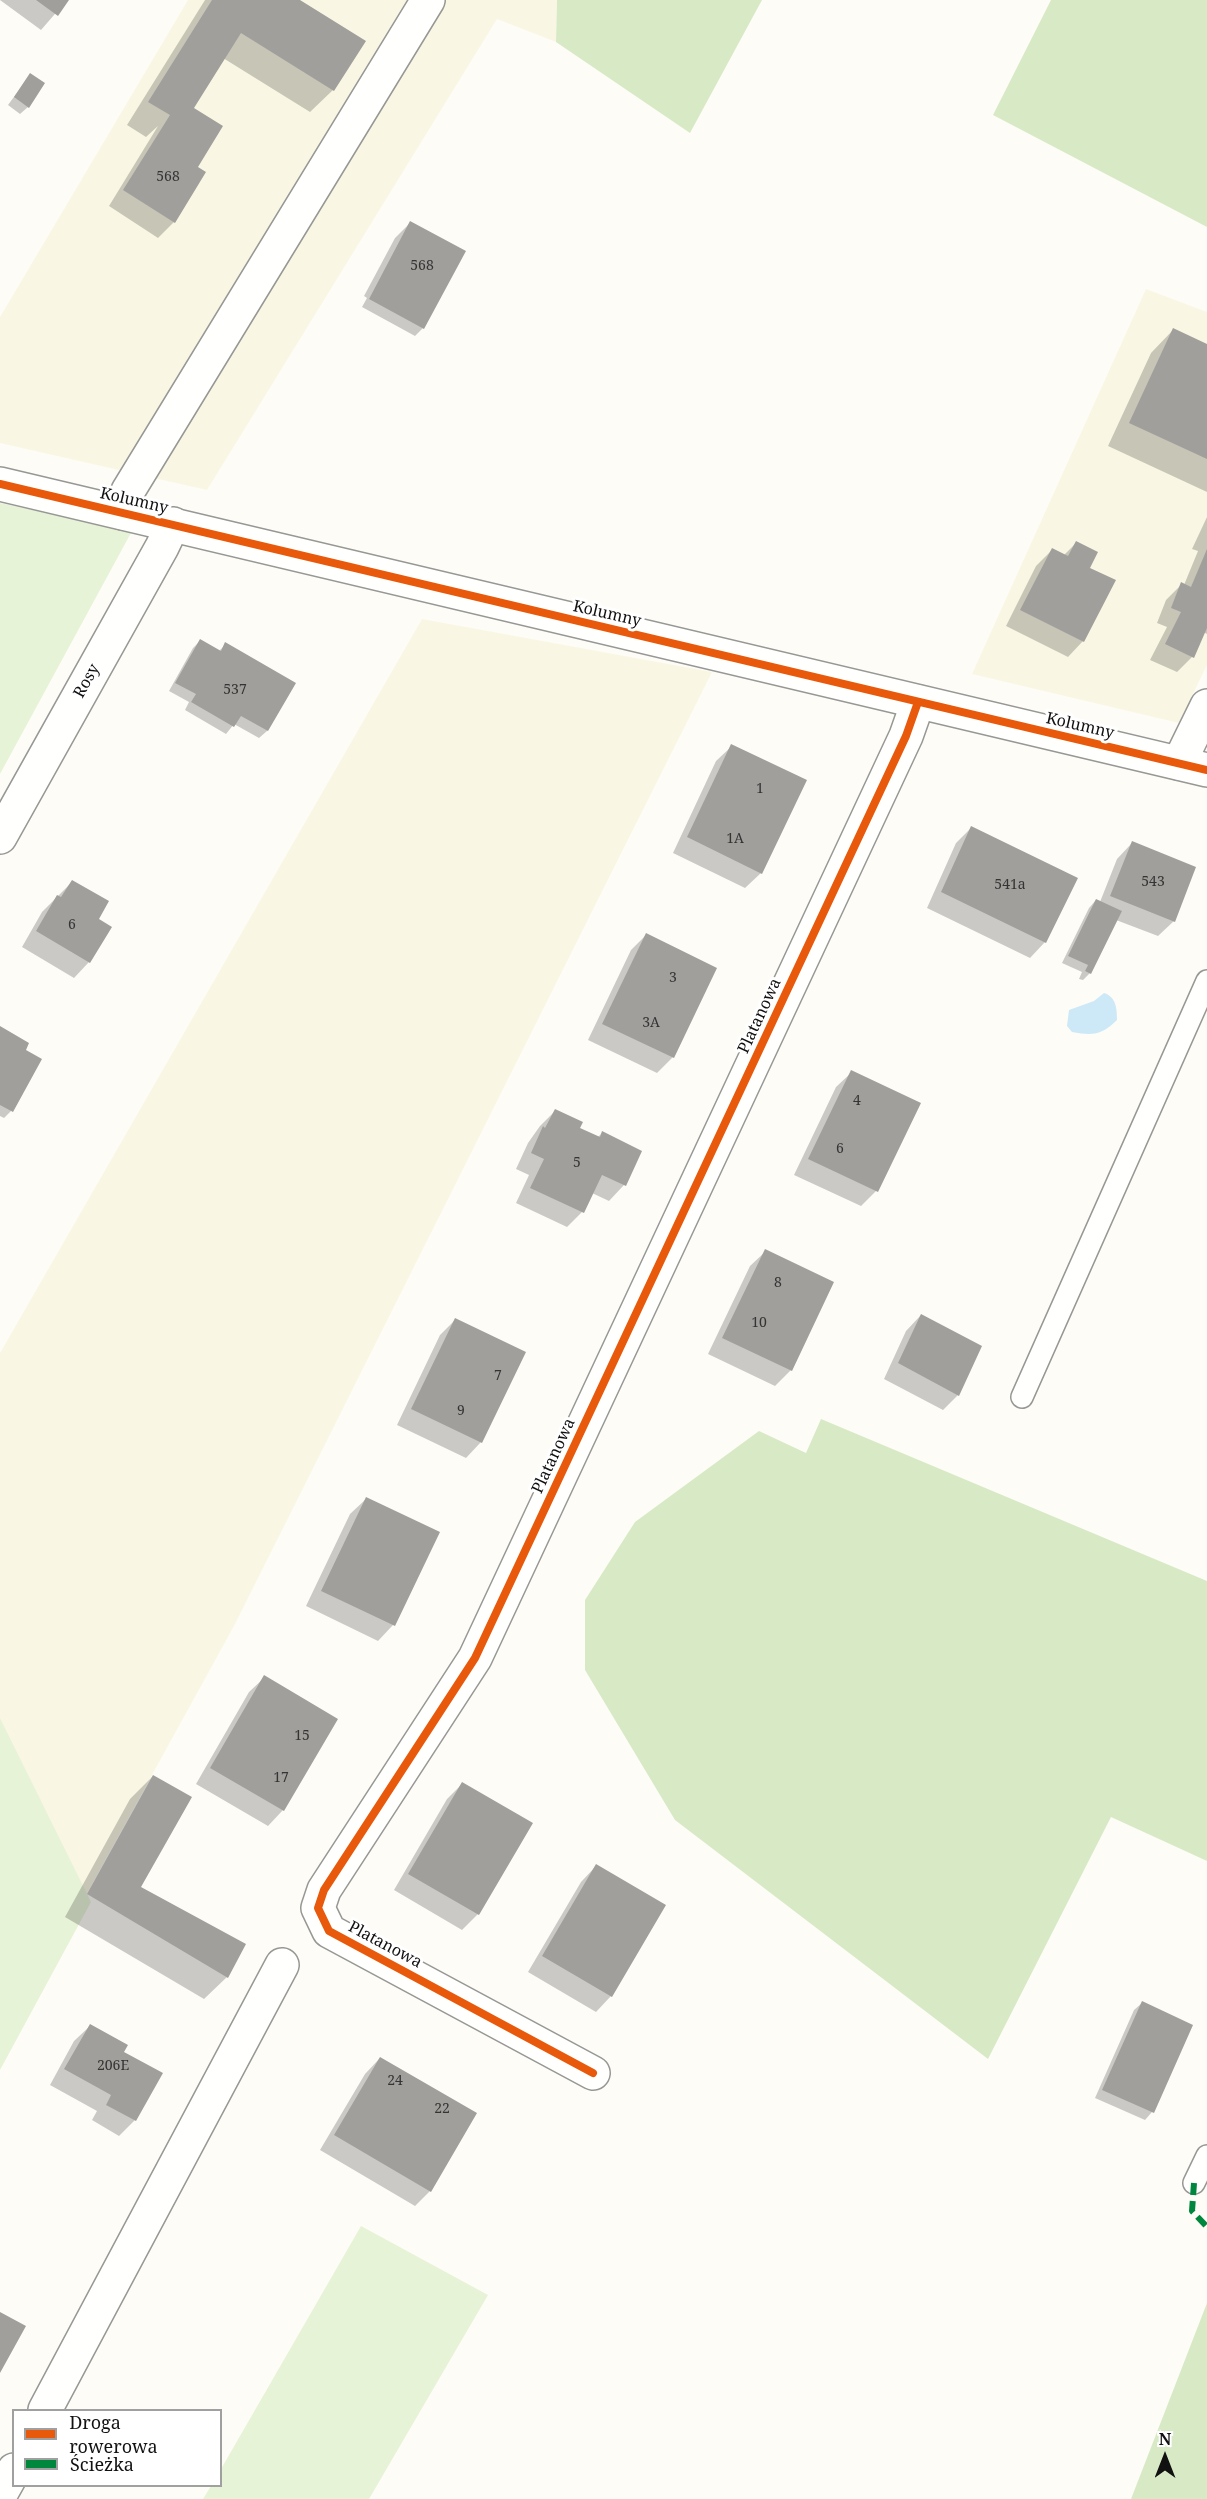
<!DOCTYPE html>
<meta charset="utf-8">
<style>
body{margin:0}
#map{position:relative;width:1207px;height:2499px;overflow:hidden;background:#fdfcf7;font-family:"Noto Serif",serif}
canvas{display:block}
.legend{position:absolute;left:12px;top:2409px;width:210px;height:78px;box-sizing:border-box;background:#fff;border:2px solid #a0a0a0;margin:0;padding:8px 10px;list-style:none;font-size:18px;color:#111}
.legend li{display:flex;align-items:center;gap:12px;height:30px}
.legend b{width:30px;border:2px solid #a0a0a0}
.north{position:absolute;left:1135px;top:2427px;width:60px;height:60px;-webkit-text-stroke:4px #fff;paint-order:stroke;rotate:0deg;font-size:16px;font-weight:700;line-height:24px;text-align:center;color:#111}
.north::after{content:'';display:block;margin:auto;width:21px;height:27px;background:#111;clip-path:polygon(50% 0,100% 100%,50% 72%,0 100%)}
</style>
<div id="map">
<canvas width="1207" height="2499"></canvas>
<ul class="legend">
<li><b style="height:8px;background:#e8590c"></b>Droga rowerowa</li>
<li><b style="height:8px;background:#00873e"></b>Ścieżka</li>
</ul>
<div class="north">N</div>
</div>
<script>
const context = document.querySelector('canvas').getContext('2d');
context.lineJoin = 'round';
function fillPath(path, color) { context.fillStyle = color; context.fill(path, 'evenodd'); }
function stroke(path, color, width, dash) { context.strokeStyle = color; context.lineWidth = width; context.lineCap = dash ? 'butt' : 'round'; context.setLineDash(dash || []); context.stroke(path); }
function drawText(font, color, halo, rows, align = 'center') {
  context.font = font + ' "Noto Serif",serif'; context.lineWidth = 6; context.setLineDash([]); context.textBaseline = 'middle'; context.strokeStyle = halo; context.fillStyle = color; for (const [text, x, y, turn = 0] of rows) {
    context.save(); context.translate(x, y); context.rotate((+turn || 0) * Math.PI / 180); context.textAlign = isNaN(turn) ? turn : align; if (halo) context.strokeText(text, 0, 0); context.fillText(text, 0, 0); context.restore();
  }
}
const farmland = new Path2D(`
 M188 0H557L556 42 497 19 207 490 0 443V317Z
 M1146 289 1207 312V665L1179 723 972 674Z
 M422 619 712 672 234 1626 0 2051V1353Z`);
const green = new Path2D(`
 M0 503 132 531 0 774Z
 M0 1718 91 1902 0 2070Z
 M361 2226 488 2295 369 2499H203L211 2486H220L221 2469Z`);
const forest = new Path2D(`
 M557 0H762L690 133 556 42Z
 M1051 0H1207V227L993 115Z
 M821 1419 1207 1581V1861L1111 1817 988 2059 675 1820 585 1670V1600L635 1522 759 1431 806 1453Z
 M1207 2303V2499H1131Z`);
const water = new Path2D(`
 M1104 993C1116 997 1117 1008 1117 1020 1102 1035 1093 1036 1072 1032L1067 1026 1069 1010 1094 1001Z`);
const shadow = new Path2D(`
 M0 0H67L41 30Z
 M205 0H297L333 90 310 112 223 58 192 109 196 167 204 173 174 222 158 238 109 206 158 126 146 137 127 125Z
 M30 75 28 107 20 114 8 105Z
 M410 223 423 328 415 336 362 307 367 298 364 296 395 238Z
 M1173 330 1207 346V492L1108 446 1151 353Z
 M1207 517V634L1203 632 1192 657 1177 672 1150 660 1167 627 1157 623 1166 600 1182 584 1184 585 1198 551 1192 549Z
 M1076 543 1088 569 1083 641 1068 657 1006 626 1036 566 1052 550 1063 556Z
 M200 641 219 651 226 644 294 683 267 731 259 738 234 724 226 734 185 710 189 702 169 691 193 648Z
 M732 746 761 873 745 888 673 853 716 761Z
 M971 828 1045 942 1030 958 927 908 956 843Z
 M1132 843 1174 921 1158 936 1116 920 1090 973 1083 980 1079 979 1082 972 1062 963 1089 908 1096 900 1100 902 1117 859Z
 M72 882 97 920 89 962 74 978 22 947 42 912Z
 M646 935 673 1057 657 1073 588 1040 631 950Z
 M0 1028 11 1111 4 1118 0 1116Z
 M852 1072 876 1191 861 1206 794 1175 836 1087Z
 M555 1111 578 1128 598 1137 602 1133 640 1151 624 1185 609 1201 592 1193 582 1212 567 1227 516 1203 529 1175 516 1169 528 1143 540 1126Z
 M766 1251 832 1283 791 1370 775 1386 708 1354 750 1266Z
 M921 1315 958 1395 943 1410 884 1379 906 1331Z
 M455 1320 481 1442 466 1458 397 1425 440 1335Z
 M366 1499 438 1533 393 1625 378 1641 306 1606 350 1514Z
 M265 1677 336 1719 283 1810 268 1826 196 1784 249 1692Z
 M153 1776 139 1888 227 1977 204 1999 65 1917 130 1799Z
 M462 1784 530 1824 478 1914 462 1930 394 1890 447 1799Z
 M596 1866 664 1906 611 1996 596 2012 528 1972 581 1882Z
 M1142 2003 1152 2112 1145 2120 1095 2098 1134 2010Z
 M90 2026 122 2052 161 2073 135 2120 119 2136 92 2120 97 2111 50 2085 74 2041Z
 M380 2058 430 2191 415 2206 320 2150 365 2074Z`);
const building = new Path2D(`
 M36 0H69L58 16Z
 M212 0H300L366 41 334 91 241 33 194 108 223 126 198 167 206 172 175 223 123 190 170 115 148 102Z
 M30 73 45 83 29 108 14 97Z
 M410 221 466 251 424 329 369 299Z
 M1173 328 1207 344V459L1129 423Z
 M1076 541 1098 552 1090 568 1116 580 1084 642 1020 610 1052 548 1068 556Z
 M1207 549V628L1194 658 1165 644 1181 612 1171 608 1181 582 1191 587Z
 M200 639 221 651 225 642 296 683 268 731 241 716 234 727 191 702 196 694 175 683Z
 M731 744 807 780 762 874 687 837Z
 M971 826 1078 878 1046 943 941 892Z
 M1132 841 1196 867 1175 922 1110 896Z
 M72 880 109 901 99 919 112 927 90 963 36 931 57 895 61 897Z
 M1096 899 1122 911 1091 974 1085 971 1088 965 1068 956Z
 M646 933 717 968 674 1058 602 1024Z
 M0 1026 29 1043 26 1050 42 1059 13 1112 0 1105Z
 M851 1070 921 1103 878 1192 808 1159Z
 M555 1109 583 1122 580 1128 600 1137 602 1131 642 1151 626 1186 602 1175 584 1213 530 1188 544 1159 531 1153 543 1126 545 1128Z
 M765 1249 834 1282 792 1371 722 1338Z
 M921 1314 982 1346 959 1396 898 1363Z
 M455 1318 526 1352 482 1443 411 1409Z
 M366 1497 440 1532 395 1626 321 1591Z
 M264 1675 338 1719 284 1811 210 1768Z
 M153 1775 192 1797 141 1887 246 1944 228 1978 87 1894Z
 M462 1782 533 1823 479 1915 408 1874Z
 M596 1864 666 1905 612 1997 542 1956Z
 M1142 2001 1193 2025 1154 2113 1102 2090Z
 M90 2024 128 2045 124 2052 163 2073 136 2121 106 2105 111 2095 64 2069Z
 M380 2057 477 2113 431 2192 334 2135Z
 M0 2312 26 2326 0 2373Z`);
const service = new Path2D(`
 M1022 1397 1207 981
 M1194 2183 1207 2156`);
const minor = new Path2D(`
 M123 513 128 491 428 0
 M1179 763 1207 706
 M0 837 162 547 173 524
 M593 2073 329 1931 318 1908 324 1890 475 1658 906 736 918 702
 M45 2410 282 1965
 M0 2495 14 2470`);
const tertiary = new Path2D(`
 M0 484 1207 770`);
const quiet = new Path2D(`
 M1194 2183 1192 2211 1207 2227`);
const cycleway = new Path2D(`
 M0 484 1207 770
 M593 2073 329 1931 318 1908 324 1890 475 1658 906 736 918 702`);
const numberNames = [
 ["568",168,177],
 ["568",422,266],
 ["537",235,690],
 ["1",760,789],
 ["1A",735,839],
 ["543",1153,882],
 ["541a",1010,885],
 ["6",72,925],
 ["3",673,978],
 ["3A",651,1023],
 ["4",857,1101],
 ["6",840,1149],
 ["5",577,1163],
 ["8",778,1283],
 ["10",759,1323],
 ["7",498,1376],
 ["9",461,1411],
 ["15",302,1736],
 ["17",281,1778],
 ["206E",113,2066],
 ["24",395,2081],
 ["22",442,2109]
];
const streetNames = [
 ["Kolumny",134,501,13],
 ["Kolumny",607,614,13],
 ["Rosy",87,681,-61],
 ["Kolumny",1080,726,13],
 ["Platanowa",760,1016,-65],
 ["Platanowa",554,1456,-65],
 ["Platanowa",385,1945,28]
];
fillPath(farmland, '#f9f7e4');
fillPath(green, '#e7f3d7');
fillPath(forest, '#d8eac5');
fillPath(water, '#cde8f7');
fillPath(shadow, '#0003');
fillPath(building, '#a19f9c');
stroke(service, '#979795', 24);
stroke(minor, '#979795', 36);
stroke(tertiary, '#979795', 36);
stroke(service, '#fffffe', 21);
stroke(minor, '#fffffe', 33);
stroke(tertiary, '#fffffe', 33);
stroke(quiet, '#00873e', 6, [12, 6]);
stroke(cycleway, '#e8590c', 8);
drawText('14px', '#353434', null, numberNames);
drawText('16px', '#111', '#fff', streetNames);
</script>
